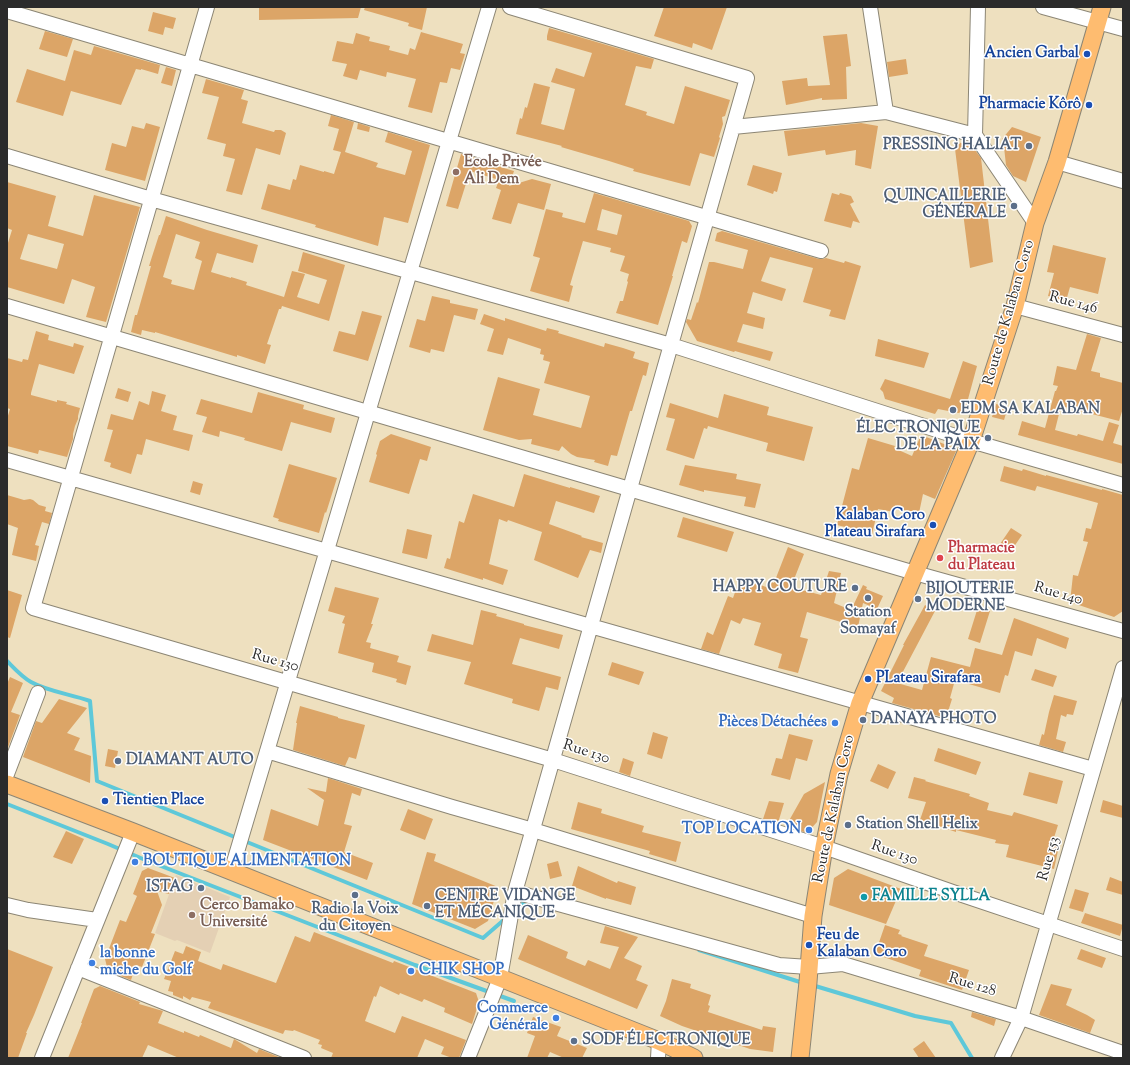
<!DOCTYPE html>
<meta charset="utf-8">
<style>
body{margin:0}
#map{position:relative;width:1130px;height:1065px;overflow:hidden;background:#eee0bf;font-family:"Sorts Mill Goudy",serif}
canvas{display:block}
.frame{position:absolute;inset:0;border:8px solid #2b2b2b;pointer-events:none}
</style>
<div id="map">
<canvas width="1130" height="1065"></canvas>
<div class="frame"></div>
</div>
<script>
const context = document.querySelector('canvas').getContext('2d');
context.lineJoin = 'round';
function fillPath(path, color) { context.fillStyle = color; context.fill(path, 'evenodd'); }
function stroke(path, color, width, dash) { context.strokeStyle = color; context.lineWidth = width; context.lineCap = dash ? 'butt' : 'round'; context.setLineDash(dash || []); context.stroke(path); }
function drawText(font, color, halo, rows, align = 'center') {
  context.font = font + ' "Sorts Mill Goudy",serif'; context.lineWidth = 3; context.setLineDash([]); context.textBaseline = 'middle'; context.strokeStyle = halo; context.fillStyle = color; for (const [text, x, y, turn = 0] of rows) {
    context.save(); context.translate(x, y); context.rotate((+turn || 0) * Math.PI / 180); context.textAlign = isNaN(turn) ? turn : align; if (halo) context.strokeText(text, 0, 0); context.fillText(text, 0, 0); context.restore();
  }
}
const built = new Path2D(`
 M176 875 230 897 210 953 177 940 175 941 155 933Z`);
const stream = new Path2D(`
 M7 661C14 668 22 677 31 682 49 692 71 694 90 701L97 781 483 938 506 918
 M7 804 108 844 143 859 415 965 514 1001
 M516 910 527 900H530
 M699 950 803 983
 M812 985 915 1016 951 1023 972 1058`);
const building = new Path2D(`
 M259 7H361L358 18 259 20Z
 M365 7H427L422 30 408 26 409 23 364 10Z
 M664 7H727L712 50 693 43 692 48 654 36Z
 M153 12 176 18 173 29 165 27 163 35 148 31Z
 M549 28 654 59 651 69 636 66 625 105 647 112 646 115 674 124 685 86 730 100 725 116 722 117 723 124 719 137 720 138 714 157 700 153 690 186 633 171 634 169 609 161 561 147 562 146 516 134 520 118 522 119 525 107 527 108 534 83 550 87 541 124 564 130 575 89 551 82 556 68 584 77 592 53 547 40V36Z
 M45 31 73 39 67 57 39 49Z
 M421 32 463 44 460 53 465 54 460 70 451 68 447 83 440 82 432 113 408 107 416 79 387 72 386 77 360 70 357 80 343 76 347 64 332 61 337 41 353 44 356 33 370 37 369 41 390 46 389 50 408 55 410 48 415 50Z
 M847 34 851 66 846 67 847 99 822 100V98L786 105 782 81 807 78 808 86 830 85 823 36Z
 M94 46 160 65 158 74 141 69V70L136 69 121 105 71 91 63 116 16 102 27 69 65 81 74 50 91 55Z
 M906 59 908 74 889 77 887 62Z
 M166 67 176 70 172 86 161 83Z
 M206 79 244 90 241 99 248 101 242 123 274 132 275 130H281L286 133 280 155 256 148 242 195 226 191 235 159 223 156 226 144 207 139 219 97 202 93Z
 M331 115 354 122 345 152 378 163 376 167 405 175 412 151 385 142 388 132 430 145 408 223 384 217 378 246 315 227 316 225 261 209 268 184 290 190 293 179 296 180 300 165 324 172V171L334 174 341 152 333 150 339 129 328 126Z
 M146 123 160 127 145 181 105 170 112 143 126 147 132 126 144 129Z
 M358 123 370 127 369 132 357 129Z
 M861 123 878 126 871 169 855 165 856 150 826 155 825 150 788 156 784 131Z
 M1012 127 1041 137 1026 182 1013 176 1006 165 1004 147 1002 139Z
 M954 141 972 146 981 158 993 262 970 268Z
 M461 154 474 157 473 159 514 171 509 186 532 179 551 184 544 210 518 203 511 224 492 219 501 190 496 188 499 180 470 171 458 209 446 206Z
 M753 165 782 173 777 192 774 191 773 194 747 185Z
 M7 182 56 196 48 226 83 236 94 195 140 207 106 322 86 317 95 287 72 279 64 304 7 287V246L12 230 7 228ZM28 234 64 244 57 269 20 259Z
 M594 193 689 221 692 226 687 243 682 241 672 276H673L658 325 616 313 620 301H623L628 282 627 281 629 274 620 271 625 256 610 252 611 248 583 241 570 285 573 286 569 302 530 291 540 258 533 256 546 209 563 213 562 217 585 223ZM602 209 622 215 617 235 597 230Z
 M832 193 839 195 840 193 851 196 854 202 850 204 860 223 853 221 851 228 824 221Z
 M166 216 207 230 258 245 253 263 217 253 211 272 231 278V277L247 282 246 285 284 297 292 271 305 274 297 297 319 304 327 280 298 271 303 252 345 265 329 321 282 306 281 309H279L267 344 271 345 265 364 237 355V357L155 332V333L142 330 141 335 131 332 135 315H137L151 266H149L159 235H160ZM176 234 200 242 195 258 202 261 194 290 171 284 172 280 163 277Z
 M722 231 819 259H823L826 258 844 263 845 261 861 266 845 320 829 316 831 310 803 302 813 268 770 257 761 281 786 289 782 301 753 292 747 313 765 318 763 329 743 324 737 342 773 352 770 361 735 351 734 352 697 341 686 322 687 319 691 320 697 302 698 303 709 262H714L743 269 748 250 715 241 717 233Z
 M1053 245 1106 258 1098 294 1070 287 1066 301 1048 296 1054 273 1047 272Z
 M432 296 450 300V303L478 309 475 320 454 315 444 352 431 349 430 353 409 347 417 319 425 321Z
 M362 311 382 316 368 361 333 351 339 331 355 335Z
 M484 314 505 321V318L546 331 547 328 559 331 558 333 604 347 605 343 623 348 635 352 633 358 649 363 646 376 643 375 632 411H630L617 456 611 455 608 466 594 462 595 460 577 457 571 454 562 446 559 451 531 444 532 439 519 440 483 430 498 377 540 389 533 415 581 428 590 396 544 383 550 362 543 360 544 355 540 354 541 349 508 338 503 355 487 351 494 329 480 324Z
 M36 331 49 335 48 340 73 347 74 343 84 346 74 374 39 364 31 393V395L57 402V400L67 402 66 404 80 408 78 416V419L75 426 73 434V439L67 457 39 450 38 454 7 446V419L10 409 7 408V358L22 362 23 359 28 360Z
 M1087 334 1101 338 1091 371 1100 373V377L1123 383V408L1119 421 1061 406 1055 430 1077 436 1078 434 1103 441 1109 422 1119 425 1113 443 1123 446V464L1018 435 1022 421 1045 428 1055 391H1056L1058 386 1053 385 1057 366 1076 370Z
 M878 339 929 353 924 368 875 356Z
 M963 361 977 366 964 414 938 409 935 414 885 399 883 392 880 389 885 379 950 399Z
 M118 388 131 392 128 402 115 398Z
 M152 391 166 395 161 411 177 416 173 430 193 435 189 451 146 439 142 455 137 454 131 474 110 467 111 463 104 461 113 430 107 429 111 414 133 420 139 401 149 405Z
 M258 392 304 405 303 409 335 418 331 433 291 422 282 451 244 440 245 438 220 431 219 437 202 432 207 417 196 414 201 399 252 413Z
 M724 394 769 407 767 415 813 427 804 461 766 451 768 443 708 426 707 429 704 428 694 459 666 450 675 419 666 417 670 403 718 418Z
 M996 404 1008 407 1004 420 992 417Z
 M391 434 431 447 427 461 420 459 409 494 369 482 377 455 376 454 380 441Z
 M921 435 957 449 935 499 923 494 919 513 894 508V512L878 509 872 534 837 525 852 468 859 470 868 438 895 446 894 448 912 456Z
 M289 464 337 478 326 513 325 512 319 533 278 521 279 519 273 517Z
 M685 465 737 474 736 479 761 484 755 508 744 506 746 497 704 490V492L679 485Z
 M1004 466 1022 471 1023 469 1046 476V475L1102 490V489L1123 495V611L1114 617 1070 602 1073 575 1078 576 1088 542 1083 541 1086 528 1091 529 1098 503 1037 486 1035 491 1000 481Z
 M524 474 570 488V487L600 496 594 513 556 501 549 524 582 536 581 537 603 543 601 553 590 550 578 578 534 560 542 532 508 520 507 522 499 519 489 564 508 570 503 585 483 578V580L444 568 447 558 450 559 459 521 464 523 473 494 514 507Z
 M193 481 203 484 200 495 190 492Z
 M7 495 24 500 30 499 33 500 39 505 46 507 45 511 52 513 49 524 42 522 35 545 39 546 36 561 12 555 18 528 7 524Z
 M683 517 734 532 727 552 677 537Z
 M1011 528 1022 535 1011 551 1000 544Z
 M407 529 432 535 427 559 402 553Z
 M788 547 804 554 791 587 821 595 829 571 841 573 834 603 851 610 863 585 867 587 866 589 883 596 877 609 863 603 858 627 807 612 800 637 808 639 798 673 778 668 782 654 754 645 761 623 743 618 740 624 731 620 719 654 701 649 707 632 713 635 728 596 733 598 740 578 769 588 771 582 774 583Z
 M335 587 379 598 371 624H373L366 642 371 643 370 648 399 656 397 662 411 666 406 685 396 682 397 679 372 672 374 663 338 653 345 624 342 623 345 616 328 611Z
 M7 590 22 595 10 638 7 637Z
 M925 605 935 611 897 683 922 690 931 657 970 667 975 648 1002 655 1014 618 1069 638 1066 649 1037 638 1032 656 1015 651 1008 676 1005 675 1000 693 955 680 950 698 952 699 946 718 892 703 894 698 881 691 904 645H903Z
 M978 607 990 611 980 643 968 639Z
 M481 610 497 614 496 616 524 624V625L563 635 559 649 520 638 512 664 561 677 558 690 546 687 539 711 512 703 513 699 464 684 471 662 427 651 432 634 473 645Z
 M612 662 644 672 639 685 608 675Z
 M1035 669 1057 676 1053 687 1031 680Z
 M10 677 23 683 11 712 20 715 7 750V684Z
 M1054 695 1077 701 1073 715 1067 714 1066 717 1061 715 1056 739 1066 742 1063 752 1039 745 1042 734 1044 735 1049 712Z
 M59 699 87 708 67 733 80 738 74 750 91 756 90 783 23 757 36 721 42 723Z
 M300 706 338 717V718L365 725 356 759 349 757 345 766 293 750 297 723H296Z
 M653 732 668 737 662 759 647 754Z
 M789 734 813 740 807 761 796 758 790 780 771 775 776 758 782 759Z
 M938 748 981 762 976 775 934 761Z
 M108 749 118 751 115 768 105 766Z
 M623 758 634 762 630 776 619 772Z
 M878 764 896 772 888 789 870 781Z
 M1029 772 1063 781 1057 804 1023 795Z
 M914 777 926 780 925 781 970 794 969 796 989 803 987 810 1012 816 1014 812 1058 825 1052 844 1059 846 1054 869 1006 857 1009 845 995 843 996 840 956 830V832L920 820 926 802 908 798Z
 M328 778 362 789 360 796 352 793 344 824 352 826 344 852 373 863 367 880 263 840 271 809 318 826 324 800 307 788 326 792Z
 M825 782 817 822 807 833 786 826 804 794Z
 M1103 800 1123 806V818L1100 812Z
 M769 801 784 803 778 823 763 819Z
 M578 802 602 809 601 813 644 826 642 832 681 842 676 862 649 854 650 851 571 829Z
 M408 809 433 819 425 840 400 830Z
 M66 831 84 839 72 864 53 857Z
 M427 852 436 854 434 861 498 887 488 921 475 929 412 904Z
 M558 861 562 876 550 879 547 864Z
 M578 866 617 883 618 881 636 887 631 905 606 898V899L572 886Z
 M148 868 175 878 169 894 157 891 162 905 151 933 155 934 142 967 136 965 131 980 108 971 105 959 120 920 126 922 137 896 133 894 142 871Z
 M848 869 901 889 886 924 829 905 834 878Z
 M1110 877 1123 882V895L1106 890Z
 M1075 889 1089 893 1083 912 1069 908Z
 M1085 913 1123 925 1120 936 1081 923Z
 M885 925 900 930 898 934 902 935 901 936 928 945 924 956 969 970 962 990 919 976 921 970 875 954Z
 M605 926 638 937 624 958 642 966 636 980 648 985 637 1009 518 959 528 935 568 952 566 958 585 966 588 960 610 969 619 947 600 943Z
 M314 932 393 963 394 961 476 993 479 1002 472 1024 444 1012 445 1008 424 999 422 1002 400 993 399 995 380 986 376 997 374 996 365 1021 395 1033 402 1016 466 1040 459 1058H452L441 1054 444 1047 425 1039 417 1058H331L333 1053 321 1048 322 1045 318 1044 320 1040 294 1030 293 1031 285 1030 283 1034 229 1015 208 1008 211 1002 192 997 190 1000 183 996V999L173 995V992L168 991 171 981 164 979 175 951 183 954 186 946 201 952 198 961 221 970 223 964 248 973 276 983 295 936 310 942Z
 M7 949 53 967 34 1015 26 1033H27L18 1058H7Z
 M1081 949 1106 958 1102 968 1077 959Z
 M672 979 691 984 690 988 711 995 708 1005 710 1006 708 1012 762 1030 763 1026 776 1028 773 1052 750 1049 682 1026 660 1016 666 1001Z
 M1051 984 1072 989 1066 1005 1087 1015 1095 1020 1090 1033 1039 1015Z
 M100 986 140 1002 139 1004 163 1011 158 1023 184 1033V1031L199 1037 200 1035 231 1048 234 1039 257 1053 259 1049 281 1058H179L148 1045 142 1058H68L82 1023H81L94 989Z
 M972 1012 996 1019 994 1026 971 1017Z
 M533 1017 561 1027 557 1036 587 1048 582 1058H564L550 1052 547 1058H527L535 1036 527 1033Z
 M924 1041 936 1058H919L913 1049Z`);
const minor = new Path2D(`
 M207 7 33 608 553 760 824 847 953 892 1123 949
 M870 7 886 112 975 135 1035 223
 M1043 7 1123 29
 M7 11 821 251
 M733 127 886 112
 M975 135 978 7
 M7 156 151 199 671 345 971 441 1123 485
 M1057 162 1123 181
 M7 306 915 573 1123 631
 M1015 306 1123 335
 M7 460 1093 769
 M267 751 452 807 533 830 813 916
 M7 774 38 693
 M231 872 489 7
 M515 892 779 965 809 967 843 964 1021 1018 1123 1053
 M7 905 28 910 97 920
 M78 968 304 1058
 M42 1058 133 832
 M468 1058 500 978 515 892 747 78 510 7
 M658 1058 659 1041
 M1002 1058 1021 1018 1123 668`);
const major = new Path2D(`
 M7 784 133 832 659 1041 694 1058
 M800 1058 808 982 813 916 824 847 839 774 860 703 971 441 1015 306 1035 223 1057 162 1102 7`);
const markers = [
 [1087,54,4,"#1a4fb4"],
 [1089,105,4,"#1a4fb4"],
 [1029,146,4,"#5c6f8a"],
 [456,172,4,"#8d6e63"],
 [1014,206,4,"#5c6f8a"],
 [953,410,4,"#5c6f8a"],
 [988,438,4,"#5c6f8a"],
 [933,525,4,"#1a4fb4"],
 [940,558,4,"#e0444e"],
 [855,588,4,"#5c6f8a"],
 [868,598,4,"#5c6f8a"],
 [918,599,4,"#5c6f8a"],
 [868,679,4,"#1a4fb4"],
 [863,720,4,"#5c6f8a"],
 [835,723,4,"#3f7fe0"],
 [118,761,4,"#5c6f8a"],
 [105,801,4,"#1a4fb4"],
 [848,825,4,"#5c6f8a"],
 [809,830,4,"#3f7fe0"],
 [135,862,4,"#3f7fe0"],
 [201,888,4,"#5c6f8a"],
 [355,895,4,"#5c6f8a"],
 [864,897,4,"#0f9aa8"],
 [427,906,4,"#5c6f8a"],
 [192,915,4,"#8d6e63"],
 [809,945,4,"#1a4fb4"],
 [92,963,4,"#3f7fe0"],
 [411,971,4,"#3f7fe0"],
 [556,1018,4,"#3f7fe0"],
 [574,1041,4,"#5c6f8a"]
];
const transitNames = [
 ["Ancien Garbal",1079,54],
 ["Pharmacie Kôrô",1081,105],
 ["Kalaban Coro",925,516],
 ["Plateau Sirafara",925,533],
 ["PLateau Sirafara",876,679,"left"],
 ["Tientien Place",113,801,"left"],
 ["Feu de",817,936,"left"],
 ["Kalaban Coro",817,953,"left"]
];
const serviceNames = [
 ["PRESSING HALIAT",1021,146,"right"],
 ["QUINCAILLERIE",1006,197,"right"],
 ["GÉNÉRALE",1006,214,"right"],
 ["EDM SA KALABAN",961,410],
 ["ÉLECTRONIQUE",980,429,"right"],
 ["DE LA PAIX",980,446,"right"],
 ["HAPPY COUTURE",847,588,"right"],
 ["BIJOUTERIE",926,590],
 ["MODERNE",926,607],
 ["Station",868,613,"center"],
 ["Somayaf",868,630,"center"],
 ["DANAYA PHOTO",871,720],
 ["DIAMANT AUTO",126,761],
 ["Station Shell Helix",856,825],
 ["ISTAG",193,888,"right"],
 ["CENTRE VIDANGE",435,897],
 ["ET MÉCANIQUE",435,914],
 ["Radio la Voix",355,910,"center"],
 ["du Citoyen",355,927,"center"],
 ["SODF ÉLECTRONIQUE",582,1041]
];
const educationNames = [
 ["Ecole Privée",464,163],
 ["Ali Dem",464,180],
 ["Cerco Bamako",200,906],
 ["Université",200,923]
];
const streetNames = [
 ["Rue 146",1073,304,15],
 ["Route de Kalaban Coro",1010,313,-74],
 ["Rue 140",1058,595,16],
 ["Rue 130",275,662,16],
 ["Rue 130",586,753,18],
 ["Route de Kalaban Coro",835,809,-78],
 ["Rue 130",894,854,19],
 ["Rue 153",1050,859,-74],
 ["Rue 128",972,986,17]
];
const healthNames = [
 ["Pharmacie",948,549],
 ["du Plateau",948,566]
];
const shopNames = [
 ["Pièces Détachées",827,723],
 ["TOP LOCATION",801,830],
 ["BOUTIQUE ALIMENTATION",143,862,"left"],
 ["la bonne",100,954,"left"],
 ["miche du Golf",100,971,"left"],
 ["CHIK SHOP",419,971,"left"],
 ["Commerce",548,1009],
 ["Générale",548,1026]
];
const cultureNames = [
 ["FAMILLE SYLLA",872,897]
];
fillPath(built, '#e4d0b4');
stroke(stream, '#5ec8d9', 4);
fillPath(building, '#dca567');
stroke(minor, '#8c8675', 16);
stroke(major, '#8c8675', 19);
stroke(minor, '#fff', 14);
stroke(major, '#febc70', 17);
for (const [x, y, r, color] of markers) { const dot = new Path2D(); dot.arc(x, y, r, 0, 2 * Math.PI); context.fillStyle = color; context.fill(dot); stroke(dot, '#fff', 1.5); }
drawText('bold 15px', '#164399', '#fff', transitNames, 'right');
drawText('bold 15px', '#4e5e75', '#fff', serviceNames, 'left');
drawText('bold 15px', '#785e54', '#fff', educationNames, 'left');
drawText('15px', '#2b2b2b', '#fff', streetNames);
drawText('bold 15px', '#be3a42', '#fff', healthNames, 'left');
drawText('bold 15px', '#366cbe', '#fff', shopNames, 'right');
drawText('bold 15px', '#0d838f', '#fff', cultureNames, 'left');
</script>
